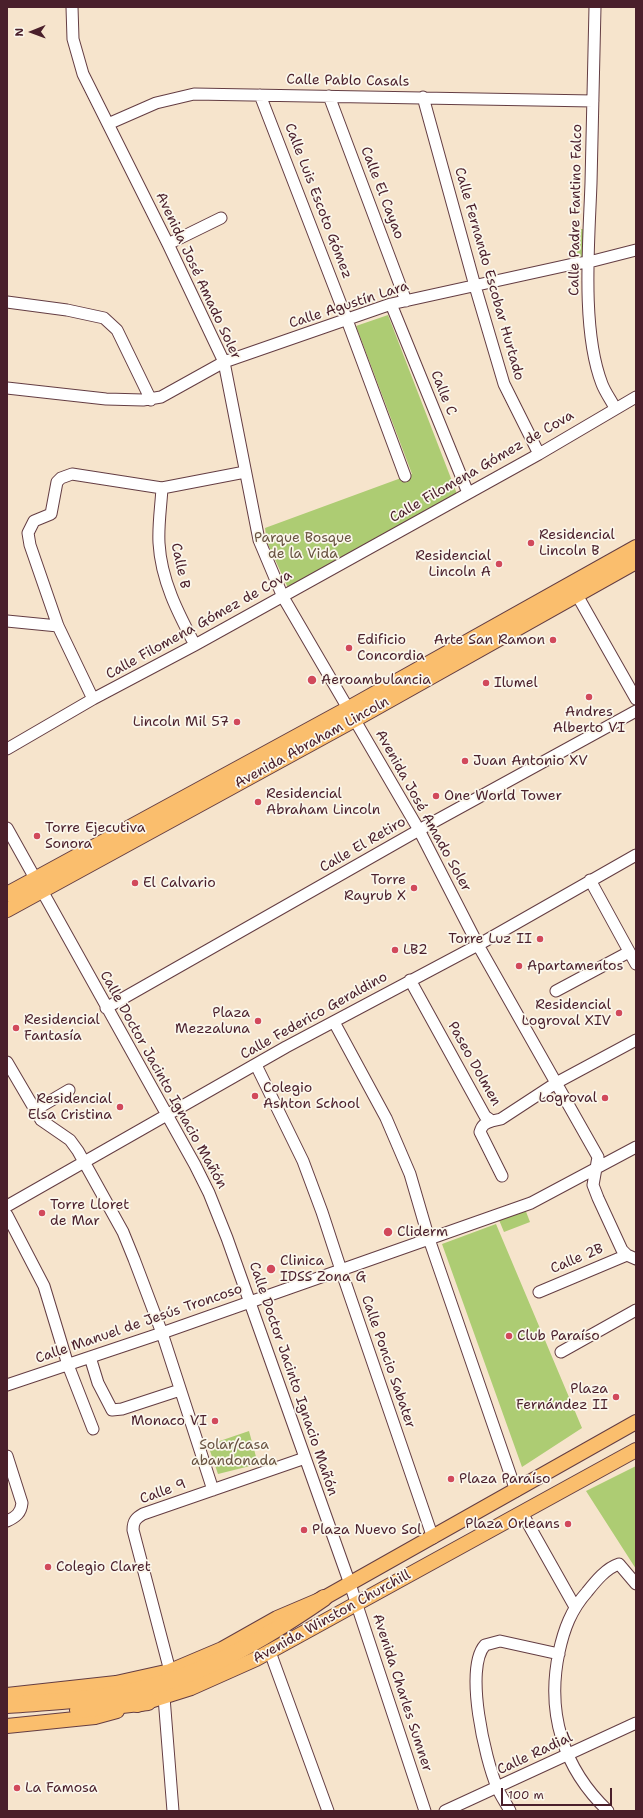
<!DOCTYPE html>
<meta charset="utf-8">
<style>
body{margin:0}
#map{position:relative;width:643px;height:1818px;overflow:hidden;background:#f6e4cc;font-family:"Shantell Sans",sans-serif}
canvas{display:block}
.frame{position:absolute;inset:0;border:8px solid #4a1f2b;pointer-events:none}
.north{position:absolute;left:12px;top:12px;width:40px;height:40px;-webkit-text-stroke:3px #fbf7ec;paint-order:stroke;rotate:269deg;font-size:11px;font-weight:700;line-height:16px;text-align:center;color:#4a1f2b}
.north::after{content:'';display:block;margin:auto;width:14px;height:18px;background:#4a1f2b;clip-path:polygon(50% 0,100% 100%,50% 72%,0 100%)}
.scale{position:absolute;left:501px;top:1788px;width:111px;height:18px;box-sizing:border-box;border:2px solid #4a1f2b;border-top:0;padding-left:5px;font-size:12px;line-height:14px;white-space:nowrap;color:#4a1f2b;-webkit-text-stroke:3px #fbf7ec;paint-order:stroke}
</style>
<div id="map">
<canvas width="643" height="1818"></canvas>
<div class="frame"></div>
<div class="north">N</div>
<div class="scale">100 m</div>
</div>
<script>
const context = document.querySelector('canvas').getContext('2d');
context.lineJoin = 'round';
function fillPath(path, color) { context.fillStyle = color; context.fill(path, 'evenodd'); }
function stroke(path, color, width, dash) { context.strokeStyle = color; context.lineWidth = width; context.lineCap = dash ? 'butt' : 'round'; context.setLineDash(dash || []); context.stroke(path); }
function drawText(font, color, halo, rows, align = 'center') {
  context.font = font + ' "Shantell Sans",sans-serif'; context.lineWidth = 3.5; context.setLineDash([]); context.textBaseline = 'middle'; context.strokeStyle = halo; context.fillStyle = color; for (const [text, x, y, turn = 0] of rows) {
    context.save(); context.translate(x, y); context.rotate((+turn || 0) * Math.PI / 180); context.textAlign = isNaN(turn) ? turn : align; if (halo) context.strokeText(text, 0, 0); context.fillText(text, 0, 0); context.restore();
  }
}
const green = new Path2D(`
 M581 229H585V260L577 262 570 235H580Z
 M388 315 457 494 288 588 267 542 265 528 412 474 356 326Z
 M525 1209 530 1222 504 1232 499 1220Z
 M496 1224 582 1428 522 1467 442 1244Z
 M249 1431 258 1464 218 1474 208 1445Z
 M636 1466V1569L586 1491Z`);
const minor = new Path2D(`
 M72 7 73 39 83 74 168 244 224 362 259 540 283 597 419 830 478 945 598 1157 593 1185 598 1198 622 1250 627 1255 636 1259
 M595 7C594 66 592 124 591 183 589 241 581 330 602 384 605 392 611 400 615 408
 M260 95 347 320 405 476
 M329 96 406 301
 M423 97 475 286 504 384 539 454
 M108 124 156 103 194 94 593 101
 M168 244 221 218
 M7 302 67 310 104 318 117 330 151 400
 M391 304 468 493
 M7 388 106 399 143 400 161 397 224 362 391 304 573 264 589 262 636 250
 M162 488C161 506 158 525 159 543 161 580 178 613 195 645
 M573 588 636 699
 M7 621 58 626
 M93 699 58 626 30 545 28 533 34 521 51 514 57 482 61 478 72 474 162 488 245 472
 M7 749 93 699 195 645 539 454 636 397
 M7 828 195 1165 209 1193 227 1238 350 1584 425 1811
 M590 880 636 964
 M410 980 485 1116 492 1121 501 1119 556 1083 636 1040
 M556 991 629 952
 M106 1008 419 830 636 711
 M334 1022 386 1118 410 1174 429 1239 516 1491
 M7 1062 41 1120 70 1140 78 1151 123 1232 134 1259 162 1333 213 1490
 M256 1065 303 1161 322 1212 341 1270 433 1538
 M35 1110 69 1090
 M492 1121C485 1123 482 1125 480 1132L502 1176
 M7 1206 286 1047 478 945 636 855
 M7 1215 44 1286 68 1365 93 1429
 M539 1292 627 1255
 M561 1352 636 1310
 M90 1357 98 1383 112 1410 122 1409 180 1390
 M7 1385 162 1333 531 1203 636 1147
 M7 1456 22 1503C21 1513 16 1517 7 1521
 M522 1513 575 1607
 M270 1652 328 1811
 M170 1671 133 1530C133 1521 136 1518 143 1514L305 1458
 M164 1697 173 1811
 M445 1811 636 1723
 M510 1811C506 1803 500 1795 497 1787 485 1759 464 1668 485 1645L500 1641 559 1654
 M608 1811C563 1768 546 1713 559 1652 564 1629 571 1610 587 1592 595 1582 606 1568 619 1564L636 1584`);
const major = new Path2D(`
 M7 894 354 705 636 547
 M7 910 358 718 636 562
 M7 1695 116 1683 170 1671 222 1649 277 1618 324 1598 636 1422
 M137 1705 191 1688 256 1659 636 1450
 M7 1726 95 1717 117 1711`);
const highway = new Path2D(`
 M7 1705C47 1702 88 1700 128 1692 201 1677 263 1640 324 1598
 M78 1710 148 1702`);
const markers = [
 [531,543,4,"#d1495b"],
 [499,564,4,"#d1495b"],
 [553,640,4,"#d1495b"],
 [349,648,4,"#d1495b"],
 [312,680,5,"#d1495b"],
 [486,683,4,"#d1495b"],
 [589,697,4,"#d1495b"],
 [237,722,4,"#d1495b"],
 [465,761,4,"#d1495b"],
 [436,796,4,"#d1495b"],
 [258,802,4,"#d1495b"],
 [37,836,4,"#d1495b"],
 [135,883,4,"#d1495b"],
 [414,888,4,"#d1495b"],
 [540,939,4,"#d1495b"],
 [395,950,4,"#d1495b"],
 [519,966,4,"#d1495b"],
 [619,1013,4,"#d1495b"],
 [258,1021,4,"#d1495b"],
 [16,1028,4,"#d1495b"],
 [255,1096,4,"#d1495b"],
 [605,1098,4,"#d1495b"],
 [120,1107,4,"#d1495b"],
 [42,1213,4,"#d1495b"],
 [388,1232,5,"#d1495b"],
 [271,1269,5,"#d1495b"],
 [509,1336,4,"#d1495b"],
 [616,1397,4,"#d1495b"],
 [215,1421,4,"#d1495b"],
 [451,1479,4,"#d1495b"],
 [568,1524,4,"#d1495b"],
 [304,1530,4,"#d1495b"],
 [48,1567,4,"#d1495b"],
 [17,1788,4,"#d1495b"]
];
const streetNames = [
 ["Calle Pablo Casals",348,81,1],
 ["Calle El Cayao",382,193,69],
 ["Calle Luis Escoto Gómez",318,201,69],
 ["Calle Padre Fantino Falco",576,210,-89],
 ["Calle Fernando Escobar Hurtado",489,274,74],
 ["Avenida José Amado Soler",198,276,65],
 ["Calle Agustín Lara",349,305,-18],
 ["Calle C",443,393,68],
 ["Calle Filomena Gómez de Cova",482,467,-30],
 ["Calle B",180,566,78],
 ["Calle Filomena Gómez de Cova",199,625,-29],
 ["Avenida Abraham Lincoln",312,743,-29],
 ["Avenida José Amado Soler",423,811,61],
 ["Calle El Retiro",363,845,-30],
 ["Calle Federico Geraldino",314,1016,-29],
 ["Paseo Dolmen",474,1064,61],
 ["Calle Doctor Jacinto Ignacio Mañón",163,1080,61],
 ["Calle 2B",577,1259,-23],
 ["Calle Manuel de Jesús Troncoso",139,1324,-19],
 ["Calle Poncio Sabater",388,1362,71],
 ["Calle Doctor Jacinto Ignacio Mañón",293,1379,71],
 ["Calle 9",163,1492,-20],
 ["Avenida Winston Churchill",332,1617,-29],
 ["Avenida Charles Sumner",402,1693,72],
 ["Calle Radial",535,1754,-25]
];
const poiNames = [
 ["Residencial",539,535],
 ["Lincoln B",539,551],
 ["Residencial",491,556,"right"],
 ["Lincoln A",491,572,"right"],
 ["Edificio",357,640],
 ["Concordia",357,656],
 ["Arte San Ramon",545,640,"right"],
 ["Aeroambulancia",321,680],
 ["Ilumel",494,683],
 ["Andres",589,712,"center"],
 ["Alberto VI",589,728,"center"],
 ["Lincoln Mil 57",229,722,"right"],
 ["Juan Antonio XV",473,761],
 ["Residencial",266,794],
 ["Abraham Lincoln",266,810],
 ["One World Tower",444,796],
 ["Torre Ejecutiva",45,828],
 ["Sonora",45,844],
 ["Torre",406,880,"right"],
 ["Rayrub X",406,896,"right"],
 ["El Calvario",143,883],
 ["Torre Luz II",532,939,"right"],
 ["LB2",403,950],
 ["Apartamentos",527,966],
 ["Residencial",611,1005,"right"],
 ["Logroval XIV",611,1021,"right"],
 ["Plaza",250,1013,"right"],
 ["Mezzaluna",250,1029,"right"],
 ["Residencial",24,1020],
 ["Fantasía",24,1036],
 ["Colegio",263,1088],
 ["Ashton School",263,1104],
 ["Logroval",597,1098,"right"],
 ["Residencial",112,1099,"right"],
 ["Elsa Cristina",112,1115,"right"],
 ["Torre Lloret",50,1205],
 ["de Mar",50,1221],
 ["Cliderm",397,1232],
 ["Clinica",280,1261],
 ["IDSS Zona G",280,1277],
 ["Club Paraíso",517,1336],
 ["Plaza",608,1389,"right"],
 ["Fernández II",608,1405,"right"],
 ["Monaco VI",207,1421,"right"],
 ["Plaza Paraíso",459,1479],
 ["Plaza Orleans",560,1524,"right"],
 ["Plaza Nuevo Sol",312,1530],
 ["Colegio Claret",56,1567],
 ["La Famosa",25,1788]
];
const parkNames = [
 ["Parque Bosque",303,538],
 ["de la Vida",303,554],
 ["Solar/casa",234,1445],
 ["abandonada",234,1461]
];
fillPath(green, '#adcc73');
stroke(minor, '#643d43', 13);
stroke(major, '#643d43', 16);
stroke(highway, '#643d43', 18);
stroke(minor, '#fff', 11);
stroke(major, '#fabe6d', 14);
stroke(highway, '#fabe6d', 16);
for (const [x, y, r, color] of markers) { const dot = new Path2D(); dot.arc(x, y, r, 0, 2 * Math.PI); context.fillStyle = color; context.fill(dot); stroke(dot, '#fbf7ec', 1.5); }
drawText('14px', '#4a1f2b', '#fbf7ec', streetNames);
drawText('14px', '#4a1f2b', '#fbf7ec', poiNames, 'left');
drawText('14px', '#685341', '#fbf7ec', parkNames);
</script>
